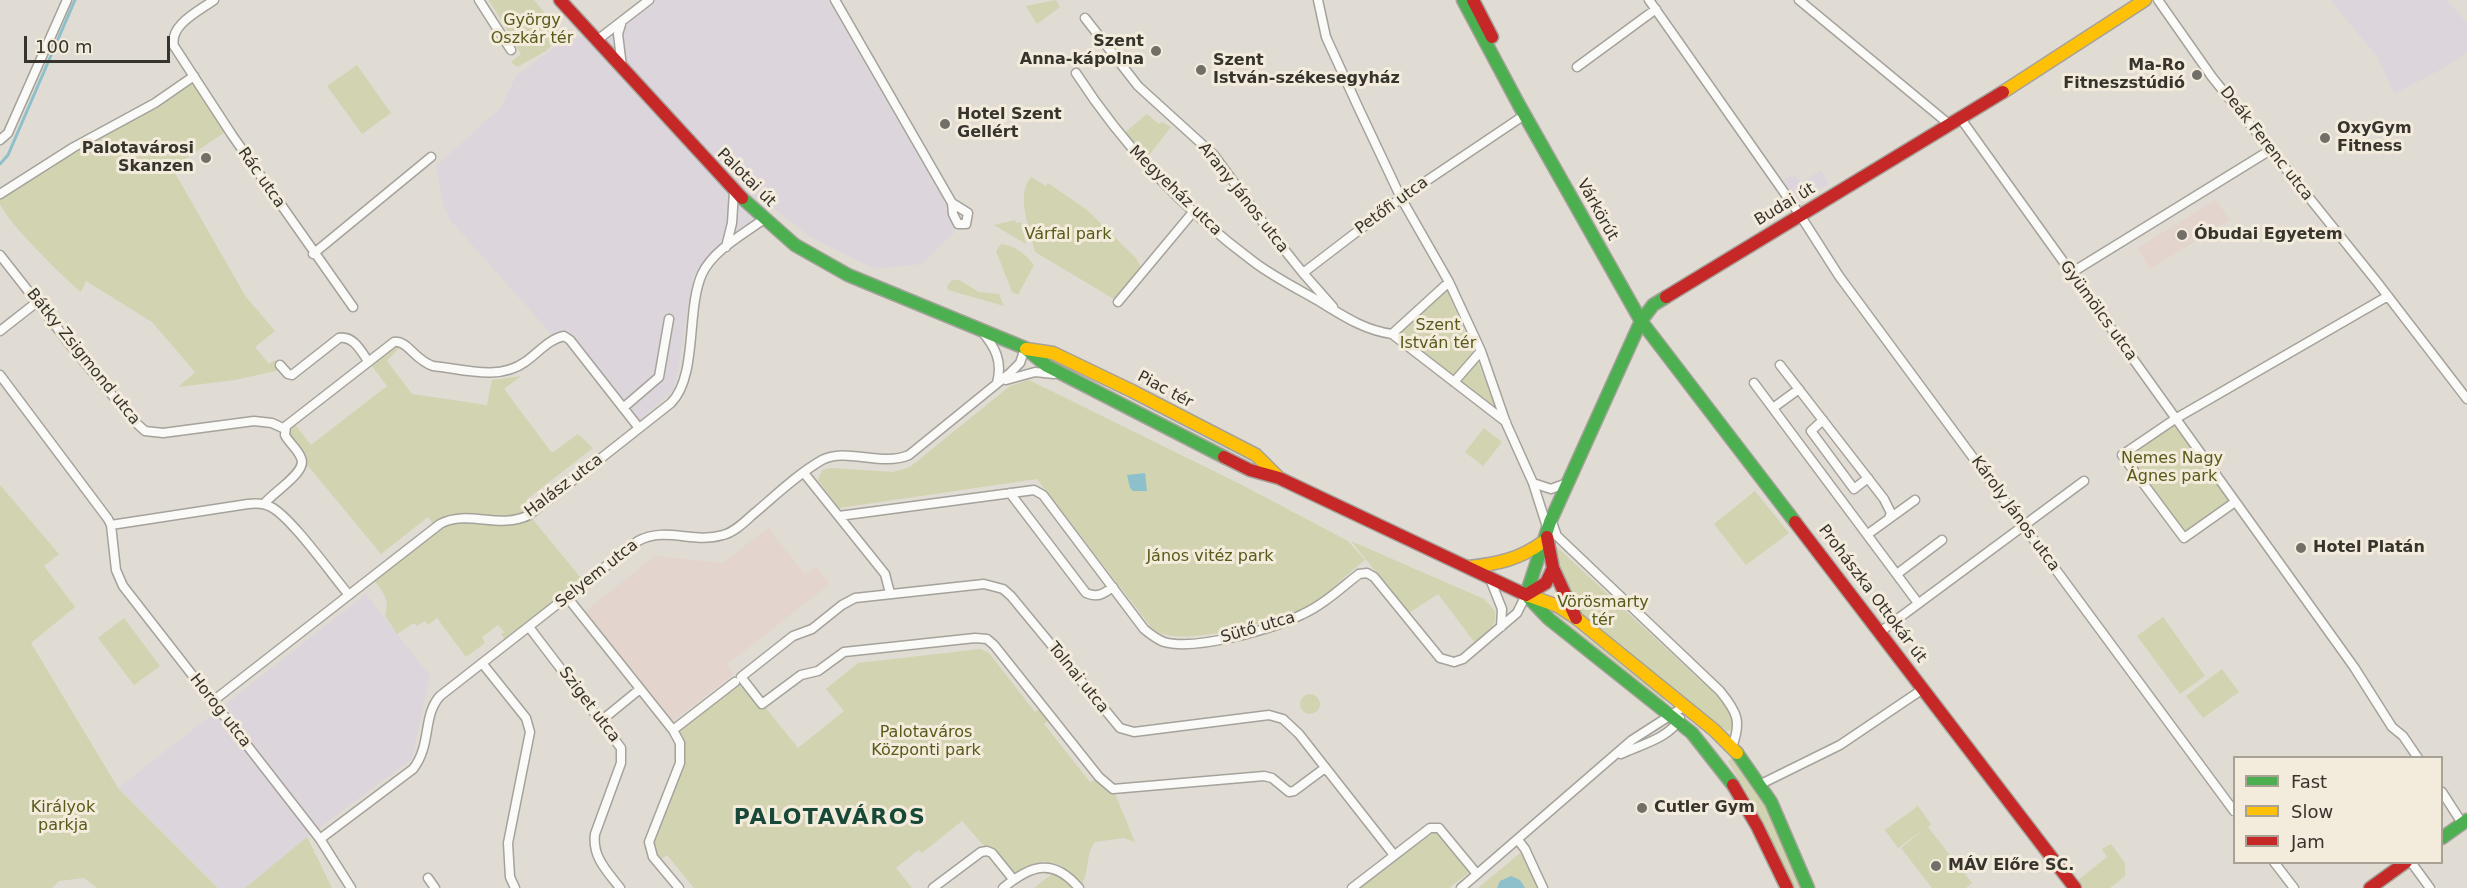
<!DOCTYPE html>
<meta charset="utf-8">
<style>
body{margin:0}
#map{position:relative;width:2467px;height:888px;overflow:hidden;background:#e0dcd3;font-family:"DejaVu Sans",sans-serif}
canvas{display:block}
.legend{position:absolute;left:2233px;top:756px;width:210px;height:108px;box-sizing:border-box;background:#f3ebdb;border:2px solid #a8a296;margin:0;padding:8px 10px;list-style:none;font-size:18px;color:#37342e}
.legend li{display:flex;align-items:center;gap:12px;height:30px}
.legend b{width:30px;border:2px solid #a8a296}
.scale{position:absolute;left:24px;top:36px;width:146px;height:27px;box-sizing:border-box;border:3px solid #37342e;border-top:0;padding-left:8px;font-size:18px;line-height:21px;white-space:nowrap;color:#37342e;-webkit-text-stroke:4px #f3ebdb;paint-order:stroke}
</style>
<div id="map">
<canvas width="2467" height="888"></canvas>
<ul class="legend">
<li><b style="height:8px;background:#4caf50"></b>Fast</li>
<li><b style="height:8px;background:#ffc107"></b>Slow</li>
<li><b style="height:8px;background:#c62828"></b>Jam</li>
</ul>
<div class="scale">100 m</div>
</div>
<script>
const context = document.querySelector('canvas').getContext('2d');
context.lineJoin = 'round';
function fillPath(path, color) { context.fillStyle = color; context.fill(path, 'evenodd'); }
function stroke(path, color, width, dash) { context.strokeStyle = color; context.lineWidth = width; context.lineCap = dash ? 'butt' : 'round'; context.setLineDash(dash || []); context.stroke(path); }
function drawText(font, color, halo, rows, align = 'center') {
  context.font = font + ' "DejaVu Sans",sans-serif'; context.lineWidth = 6; context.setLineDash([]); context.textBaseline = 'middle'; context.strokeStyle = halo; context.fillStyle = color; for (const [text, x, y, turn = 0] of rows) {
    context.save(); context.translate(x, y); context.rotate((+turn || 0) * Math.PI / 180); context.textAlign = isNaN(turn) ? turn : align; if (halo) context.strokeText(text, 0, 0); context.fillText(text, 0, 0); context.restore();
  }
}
const commercial = new Path2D(`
 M641 0H828L946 204 955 232 922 264 875 269 809 236 771 206 707 258 693 277 677 378 673 390 640 420 568 331 552 335 450 220 443 204 436 166 501 107 516 76 565 40 604 31Z
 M2330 0H2447L2467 23V52L2444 68 2394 94 2378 58Z
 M1821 170 1829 184 1797 203 1782 181 1794 174 1801 182Z
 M366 594 430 676 412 759 307 837 245 888H218L118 788Z`);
const education = new Path2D(`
 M2216 200 2230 220 2150 269 2137 248Z
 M768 528 805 574 816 566 830 584 727 664 734 674 670 723 584 612 655 556 722 563Z`);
const green = new Path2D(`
 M489 0H534L557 28 559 38 546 51 517 67 511 62 521 54Z
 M1056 0 1060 7 1037 24 1026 6Z
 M357 65 391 113 362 134 327 86Z
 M194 76 228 130 172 168 246 297 275 331 255 347 269 364 275 360 284 369 235 380 178 387 195 372 152 322 86 281 81 292C63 277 8 223 0 204 0 202 0 196 0 194Z
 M1147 114 1159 124 1162 122 1171 127 1146 159 1123 134Z
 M1031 177 1046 186 1048 183 1087 210 1137 259 1141 268 1114 299 1035 252C1030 230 1015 195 1031 177Z
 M1015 220 1016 223 1021 222 1026 244 994 225Z
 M1001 244C1013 245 1026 254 1034 265L1018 295 1012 292 996 251Z
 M952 280H959L979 292 999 294 1004 306 948 290 947 286Z
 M1447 290 1498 410 1495 414 1395 336Z
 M404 343 387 361 412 394 487 405 492 380 521 376 504 389 552 453 578 434 593 448 526 500 534 512 530 516 585 583 508 643 501 634 504 632 498 625 482 637 485 643 466 657 437 618 428 625 425 621 417 626 414 623 397 634 385 616C391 599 381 589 371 577L436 527 428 517 381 554 309 467C295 459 287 442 286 426L292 421 311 445 387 386 368 361 388 345Z
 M1029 380 1242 485 1348 541 1365 560C1347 574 1326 596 1307 606 1280 621 1173 652 1151 627L1037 479 839 508 818 480 822 470 831 468 893 472 910 467 1010 386Z
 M2175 419 2235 502 2184 538 2122 455Z
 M1484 428 1502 442 1483 466 1465 452Z
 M0 485 59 554 44 566 75 607 31 643 118 788 218 888H97L84 878 59 881 52 888H0Z
 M1755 491 1789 533 1746 565 1714 524Z
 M1351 541 1484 599 1495 611C1497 628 1487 633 1475 643L1438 594 1409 613Z
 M1554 547H1557L1715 694C1724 705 1735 714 1733 730L1727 731 1587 621C1569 601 1560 574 1554 547Z
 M1548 607 1664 698 1665 702 1548 612Z
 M2163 617 2205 676 2180 694 2137 636Z
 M124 618 160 666 134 685 98 638Z
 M980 649 989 653 1035 712 1043 706 1050 719 1044 724 1090 782 1099 777 1113 789 1135 842 1124 838 1095 842C1085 855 1090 871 1081 886L1060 865 1043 861 1035 868 1013 879 962 821 922 853 918 850 896 868 912 888H694L667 855 658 862 649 842 680 763 673 730 741 677 798 748 844 711 826 689 858 663Z
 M2222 669 2239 692 2203 718 2186 696Z
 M1300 704a10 10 0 1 1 20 0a10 10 0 1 1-20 0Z
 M1732 758C1765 796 1783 842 1802 888H1790L1754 805 1728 761Z
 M1918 806 1931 824 1928 827 1972 883 1966 888H1932L1901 848 1924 829 1898 848 1885 830Z
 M1435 831 1470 872 1449 888H1359Z
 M307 837 332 888H245Z
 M2111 844 2125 863V876L2110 888H2084L2078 880 2107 857 2102 849Z
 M1525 849 1543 888H1478Z
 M1058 869 1079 888H1034Z`);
const water = new Path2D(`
 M1145 473 1147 491H1133L1130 488 1127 475Z
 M1511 876 1520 880 1525 888H1497L1500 881Z`);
const stream = new Path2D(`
 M0 164 8 155 75 0`);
const street = new Path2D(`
 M214 0C199 11 169 25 174 46L232 135 353 307
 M479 0 511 50
 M835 0 952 203 953 214 958 224H966L968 213 952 203
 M1318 0 1326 37 1359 109 1401 198 1449 282 1481 351 1506 423 1533 483 1547 527
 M1649 0 1800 215 1839 276 2234 811
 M1799 0 1950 125
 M2158 0 2212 77 2377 282 2467 399
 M1085 18 1138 86 1214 155 1267 228 1303 273
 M596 41 649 0
 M622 67 618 34 622 21
 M1577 67 1656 9
 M1076 73C1124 147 1184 210 1254 262 1274 277 1296 288 1317 300 1342 315 1363 330 1392 334
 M1961 119 2354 667 2392 727 2403 736 2418 758
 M0 140 8 133 67 0
 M0 194 74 147 155 103 194 76
 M726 247 732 223 734 191
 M313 254 431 157
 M0 255 80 357 134 421 145 431 163 433 254 421 272 423 285 429
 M2071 273 2272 149
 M1118 302 1193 212
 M1333 307 1303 273 1401 198 1526 114
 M981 330C995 347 1003 361 997 383
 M0 331 37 302
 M1392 334 1506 422
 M1392 334 1449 282
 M280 365 288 374 292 375 339 338C353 335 361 351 368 361
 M1780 365 1884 499 1891 513 1889 518
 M0 375 108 519 111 525 116 570 123 586 320 839 351 888
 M1006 380 1035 372 1054 374
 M1454 382 1481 351
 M1754 383 1918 603
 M623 408 659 377 669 319
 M1773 408 1799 389
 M1823 420 1811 431 1854 489 1868 478
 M804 473 885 574 890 593
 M1533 483 1551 489 1567 483
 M1010 493 1086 593C1098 598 1103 594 1113 587
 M2235 502 2184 538 2122 455 2175 419 2388 296
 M264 504C273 492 308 472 301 458 298 449 289 443 285 435L286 426 394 342C408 340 414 360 433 366 463 369 499 381 525 362 538 353 549 339 564 336L570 340 639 428
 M839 516 1034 490 1043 495 1144 629C1150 634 1156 639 1164 642 1196 651 1273 629 1303 614 1323 605 1341 588 1359 574L1367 573 1374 577 1440 658 1454 662 1463 659 1517 613 1526 595
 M1552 522 1557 536 1720 691C1737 712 1742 721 1732 747
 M111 525 248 504C256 503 264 503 271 507 291 517 332 575 349 595
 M1868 534 1915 500
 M1897 574 1942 540
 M1490 579 1502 609 1501 627
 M567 597 673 730 680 743V763L649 842 653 857 679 888
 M529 627 621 748V763L595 834C592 857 607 871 620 888
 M1880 632 2084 481
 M482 663 526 718 530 732 508 843 510 877 515 888
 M213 701 440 524C468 509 499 530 529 515L671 403C698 376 686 309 702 274 713 250 744 234 764 219
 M602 720 640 689
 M673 730 735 682
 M1621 754C1640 745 1670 738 1680 718
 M1325 768 1294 791 1289 792 1272 778 1264 776 1113 789 1099 777 994 645 987 639 975 638 844 652 818 671 801 675 762 704 741 677 793 636 812 629 842 605 855 598 984 584 1003 589 1011 596 1120 728 1134 732 1269 715 1283 719 1299 734 1394 855
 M1761 784 1840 745 1923 689
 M2442 792 2462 823
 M320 839 413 769C432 745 422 716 440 696L638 541C666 526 693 544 723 535 736 532 747 519 757 511 777 494 799 473 822 460 846 447 881 467 909 455L1010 373 1020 363 1025 348
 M1518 840 1525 849 1543 888
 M2274 862 2294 888
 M2411 862 2430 888
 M428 878 435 888
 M933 888 981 852 987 851 992 853 1013 879
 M1003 888C1031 865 1053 857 1079 888
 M1352 888 1430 828H1439L1477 874
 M1461 888 1632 740 1685 706`);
const fast = new Path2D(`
 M1463 0 1519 105 1641 321 1795 522
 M742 198 795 245 848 275 1025 348 1047 366 1224 457
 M1526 595 1550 522 1641 321 1653 305 1666 297
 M1529 598 1549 619 1692 733 1733 785
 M1737 753 1771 802 1808 888
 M2442 838 2467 820`);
const slow = new Path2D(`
 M2003 92 2145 0
 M1026 349 1053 353 1132 391 1256 455 1279 478
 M1469 567C1497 564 1520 559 1543 542
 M1524 594 1558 606 1576 618 1714 730 1737 753`);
const jam = new Path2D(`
 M560 0 742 198
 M1473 0 1492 37
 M1666 297 2003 92
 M1224 457 1250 470 1279 478 1524 594
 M1795 522 2075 888
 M1547 537 1553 568 1576 618
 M1526 595 1546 583 1553 568
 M1733 785 1757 826 1787 888
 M2370 888 2406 862`);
const markers = [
 [1156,51,6,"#726f68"],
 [1201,70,6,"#726f68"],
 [2197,75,6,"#726f68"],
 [945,124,6,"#726f68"],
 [2325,138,6,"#726f68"],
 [206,158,6,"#726f68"],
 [2182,235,6,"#726f68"],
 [2301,548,6,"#726f68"],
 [1642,808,6,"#726f68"],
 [1936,866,6,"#726f68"]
];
const parkNames = [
 ["György",532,21],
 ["Oszkár tér",532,39],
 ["Várfal park",1068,235],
 ["Szent",1438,326],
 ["István tér",1438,344],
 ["Nemes Nagy",2172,459],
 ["Ágnes park",2172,477],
 ["János vitéz park",1210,557],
 ["Vörösmarty",1603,603],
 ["tér",1603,621],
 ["Palotaváros",926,733],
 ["Központi park",926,751],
 ["Királyok",63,808],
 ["parkja",63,826]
];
const poiNames = [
 ["Szent",1144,42,"right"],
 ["Anna-kápolna",1144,60,"right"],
 ["Szent",1213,61],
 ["István-székesegyház",1213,79],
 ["Ma-Ro",2185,66,"right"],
 ["Fitneszstúdió",2185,84,"right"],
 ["Hotel Szent",957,115],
 ["Gellért",957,133],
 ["OxyGym",2337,129],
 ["Fitness",2337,147],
 ["Palotavárosi",194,149,"right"],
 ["Skanzen",194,167,"right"],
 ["Óbudai Egyetem",2194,235],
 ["Hotel Platán",2313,548],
 ["Cutler Gym",1654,808],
 ["MÁV Előre SC.",1948,866]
];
const streetNames = [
 ["Deák Ferenc utca",2266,144,52],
 ["Rác utca",261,178,55],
 ["Palotai út",746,178,45],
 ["Megyeház utca",1175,191,44],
 ["Arany János utca",1243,198,52],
 ["Budai út",1785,205,-31],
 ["Petőfi utca",1392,206,-36],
 ["Várkörút",1597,210,61],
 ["Gyümölcs utca",2098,311,54],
 ["Bátky Zsigmond utca",83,357,51],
 ["Piac tér",1165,390,28],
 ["Halász utca",564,486,-37],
 ["Károly János utca",2015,514,54],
 ["Selyem utca",597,574,-38],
 ["Prohászka Ottokár út",1872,594,53],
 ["Sütő utca",1258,628,-16],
 ["Tolnai utca",1078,678,51],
 ["Sziget utca",589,705,53],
 ["Horog utca",220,711,52]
];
const districtNames = [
 ["PALOTAVÁROS",830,818]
];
fillPath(commercial, '#ddd5dc');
fillPath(education, '#e4d4ce');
fillPath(green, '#d2d3b0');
fillPath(water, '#8dc0cb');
stroke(stream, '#8dc0cb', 3);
stroke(street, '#a5a29b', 11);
stroke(fast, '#a5a29b', 15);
stroke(slow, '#a5a29b', 15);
stroke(jam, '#a5a29b', 15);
stroke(street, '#fafaf8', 8);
stroke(fast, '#4caf50', 12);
stroke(slow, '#ffc107', 12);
stroke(jam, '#c62828', 12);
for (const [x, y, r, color] of markers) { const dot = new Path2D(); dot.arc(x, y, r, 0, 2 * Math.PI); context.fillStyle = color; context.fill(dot); stroke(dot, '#f3ebdb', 2); }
drawText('16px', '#575b19', '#f3ebdb', parkNames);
drawText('bold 16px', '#37342e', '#f3ebdb', poiNames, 'left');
drawText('16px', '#37342e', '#f3ebdb', streetNames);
context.letterSpacing = '1.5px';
drawText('bold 22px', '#184837', '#f3ebdb', districtNames);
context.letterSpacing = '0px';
</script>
